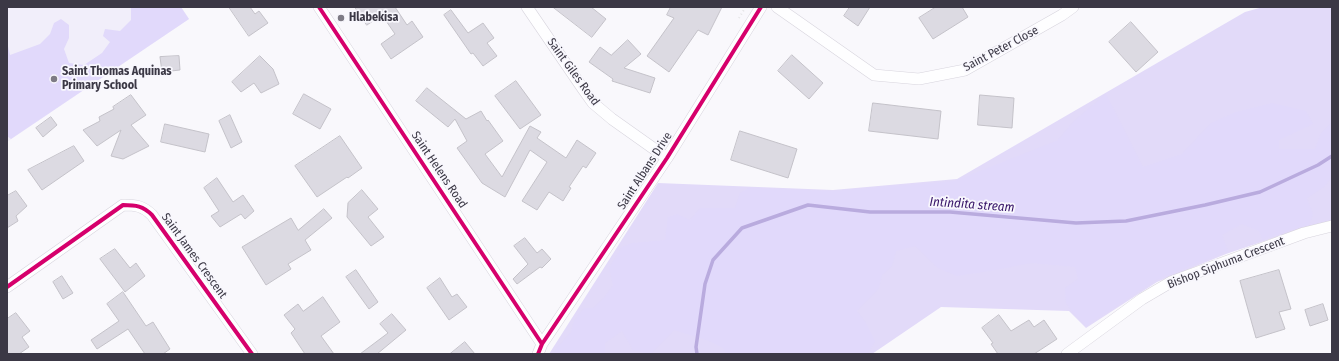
<!DOCTYPE html>
<style>
body{margin:0}
#map{position:relative;width:1339px;height:361px;overflow:hidden;background:#f9f8fc;font-family:"Fira Sans Condensed",sans-serif}
canvas{display:block}
.frame{position:absolute;inset:0;border:8px solid #3b3845;pointer-events:none}
</style>
<div id="map">
<canvas width="1339" height="361"></canvas>
<div class="frame"></div>
</div>
<script>
const context = document.querySelector('canvas').getContext('2d');
context.lineJoin = 'round';
function fillPath(path, color) { context.fillStyle = color; context.fill(path, 'evenodd'); }
function stroke(path, color, width, dash) { context.strokeStyle = color; context.lineWidth = width; context.lineCap = dash ? 'butt' : 'round'; context.setLineDash(dash || []); context.stroke(path); }
function drawText(font, color, halo, rows, align = 'center') {
  context.font = font + ' "Fira Sans Condensed",sans-serif'; context.lineWidth = 3.5; context.setLineDash([]); context.textBaseline = 'middle'; context.strokeStyle = halo; context.fillStyle = color; for (const [text, x, y, turn = 0] of rows) {
    context.save(); context.translate(x, y); context.rotate((+turn || 0) * Math.PI / 180); context.textAlign = isNaN(turn) ? turn : align; if (halo) context.strokeText(text, 0, 0); context.fillText(text, 0, 0); context.restore();
  }
}
const built = new Path2D(`
 M7 7H181L189 19 7 142Z`);
const green = new Path2D(`
 M1263 7H1332V221L1297 230 1226 254 1157 282 1086 328 1069 311 941 307 872 354H549L658 183 833 190 957 179 1245 12Z`);
const forest = new Path2D(`
 M131 7H181L189 19 11 139 7 136V42L10 55 40 44 50 34 54 23 61 19 69 25V38L64 49 69 63 84 65 102 53 110 42 103 36 105 29 120 31 131 20Z
 M1106 94 1143 167 1182 154 1211 123 1236 112 1272 103 1306 111 1313 124 1279 140V149H1315L1321 133 1332 122V176L1325 186 1307 198 1313 214 1309 225 1297 228 1262 240 1259 231 1242 224 1222 235 1228 251 1156 280 1086 326 1071 310 1066 303 1065 288 1078 279 1075 267 1031 263 990 271 957 276 938 268 915 246 896 251 892 266 882 275 879 288 857 311 866 323 875 341 868 354H726L723 348 709 341 674 330 651 354 633 350 622 331 605 343V354H554L556 349 571 332 574 321 584 308H593L604 298 613 285 609 268 622 247 632 243 665 240 668 217 677 214 690 220 700 208H735L740 193 749 188 832 191 955 181 1058 140 1074 121Z`);
const stream = new Path2D(`
 M697 354 696 347 705 284 713 260 742 228 808 205 870 212H950L1076 223 1126 221 1205 205 1260 192 1318 165 1332 156`);
const building = new Path2D(`
 M229 7H250L255 14 259 11 268 23 249 36Z
 M355 7H395L407 25 412 21 423 37 391 59 381 44 395 34 382 15 367 25Z
 M553 7H591L606 19 592 37Z
 M671 7H722L708 35 698 30 669 72 647 56 674 18 667 15Z
 M850 7H870L858 26 844 16Z
 M936 7H962L968 17 933 39 919 18Z
 M451 10 468 33 483 23 494 38 487 43 497 56 483 66 473 53 471 54 444 15Z
 M1131 22 1158 52 1136 72 1109 42Z
 M628 40 641 54 624 68 655 78 650 93 612 81 613 79 589 62 600 47 611 55Z
 M792 55 823 83 809 99 778 71Z
 M179 56 180 70 162 72 160 57Z
 M260 56 273 69 279 84 261 93 254 83 241 92 232 82Z
 M516 81 541 115 520 129 495 96Z
 M427 88 466 119 481 111 487 121 488 120 503 141 485 154 502 177 530 126 541 132 537 138 566 158 577 140 596 153 586 168 583 166 569 187 571 188 563 201 549 192 537 210 522 201 547 162 530 150 505 197 482 183 457 148 467 141 455 119 448 127 416 101Z
 M304 94 331 109 320 129 293 114Z
 M131 95 146 115 131 125 149 146 123 159 111 156 121 130 97 146 83 130 100 121 99 117 114 109 113 107Z
 M980 95 1014 98 1012 128 978 125Z
 M873 103 941 111 938 139 869 131Z
 M230 115 242 142 231 148 219 121Z
 M51 117 57 125 43 137 36 128Z
 M165 124 209 134 205 152 161 142Z
 M740 131 797 149 788 178 731 160Z
 M340 136 362 168 348 178 347 177 317 197 295 166Z
 M74 146 84 161 42 190 28 170Z
 M217 178 233 202 243 195 254 211 245 219 241 214 220 227 211 216 219 211 204 188Z
 M362 190 378 209 368 217 384 237 371 246 347 217 348 203Z
 M16 191 27 206 16 216 18 221 7 228V196Z
 M324 209 332 218 305 240 311 250 288 264 291 269 266 285 242 247 291 218 298 230Z
 M525 238 537 253 542 249 551 259 542 268 540 267 517 284 513 279 528 264 514 246Z
 M115 249 130 268 136 263 145 276 125 292 100 259Z
 M356 270 378 302 369 309 346 277Z
 M1279 270 1291 309 1279 312 1285 329 1256 338 1240 281Z
 M62 276 73 293 63 299 53 282Z
 M440 278 452 297 457 294 467 307 449 320 427 288Z
 M123 292 146 326 153 322 170 349 163 354H145L128 329 97 349 91 340 119 321 107 304Z
 M323 297 340 322 321 336 334 354H305L291 333 295 329 284 315 298 304 303 311Z
 M1323 304 1328 320 1310 326 1305 310Z
 M16 313 30 331 22 337 29 347 19 354H7V319Z
 M392 314 406 330 377 354H360L388 333 380 324Z
 M999 315 1011 331 1029 320 1034 327 1044 320 1057 339 1034 354H998L991 344 993 343 982 328Z
 M465 342 475 354H450Z`);
const path = new Path2D(`
 M739 18 745 8`);
const street = new Path2D(`
 M319 7 542 344
 M527 7 583 89 593 103 612 119 667 158
 M777 7 874 75 919 79 965 70 1062 15 1073 7
 M7 287 123 205C136 205 143 206 152 215L252 354
 M538 354 542 344 667 158 761 7
 M1067 354 1142 299 1171 282 1304 233 1332 226`);
const cycleway = new Path2D(`
 M319 7 542 344
 M7 287 123 205C136 205 143 206 152 215L252 354
 M538 354 542 344 667 158 761 7`);
const markers = [
 [341,18,4,"#7e7b85"],
 [54,79,4,"#7e7b85"]
];
const poiNames = [
 ["Hlabekisa",349,18],
 ["Saint Thomas Aquinas",62,72],
 ["Primary School",62,86]
];
const streetNames = [
 ["Saint Peter Close",1001,49,-28],
 ["Saint Giles Road",573,72,54],
 ["Saint Helens Road",439,170,56],
 ["Saint Albans Drive",645,171,-57],
 ["Saint James Crescent",194,256,54],
 ["Bishop Siphuma Crescent",1226,263,-21]
];
const waterNames = [
 ["Intindita stream",972,205,4]
];
fillPath(built, '#f1eefa');
fillPath(green, '#e2daf9');
fillPath(forest, '#e1d9fb');
stroke(stream, '#b9abde', 3.5);
fillPath(building, '#dcdae2');
stroke(building, '#c4c2c9', 1);
stroke(street, '#d7d4dd', 12);
stroke(path, '#e3e3e4', 2, [1, 3]);
stroke(street, '#fefeff', 11);
stroke(cycleway, '#d6006c', 4);
for (const [x, y, r, color] of markers) { const dot = new Path2D(); dot.arc(x, y, r, 0, 2 * Math.PI); context.fillStyle = color; context.fill(dot); stroke(dot, '#f8f7fd', 1.5); }
drawText('bold 12px', '#3b3845', '#f8f7fd', poiNames, 'left');
drawText('12px', '#3b3845', '#f8f7fd', streetNames);
drawText('italic 13px', '#361367', '#f8f7fd', waterNames);
</script>
